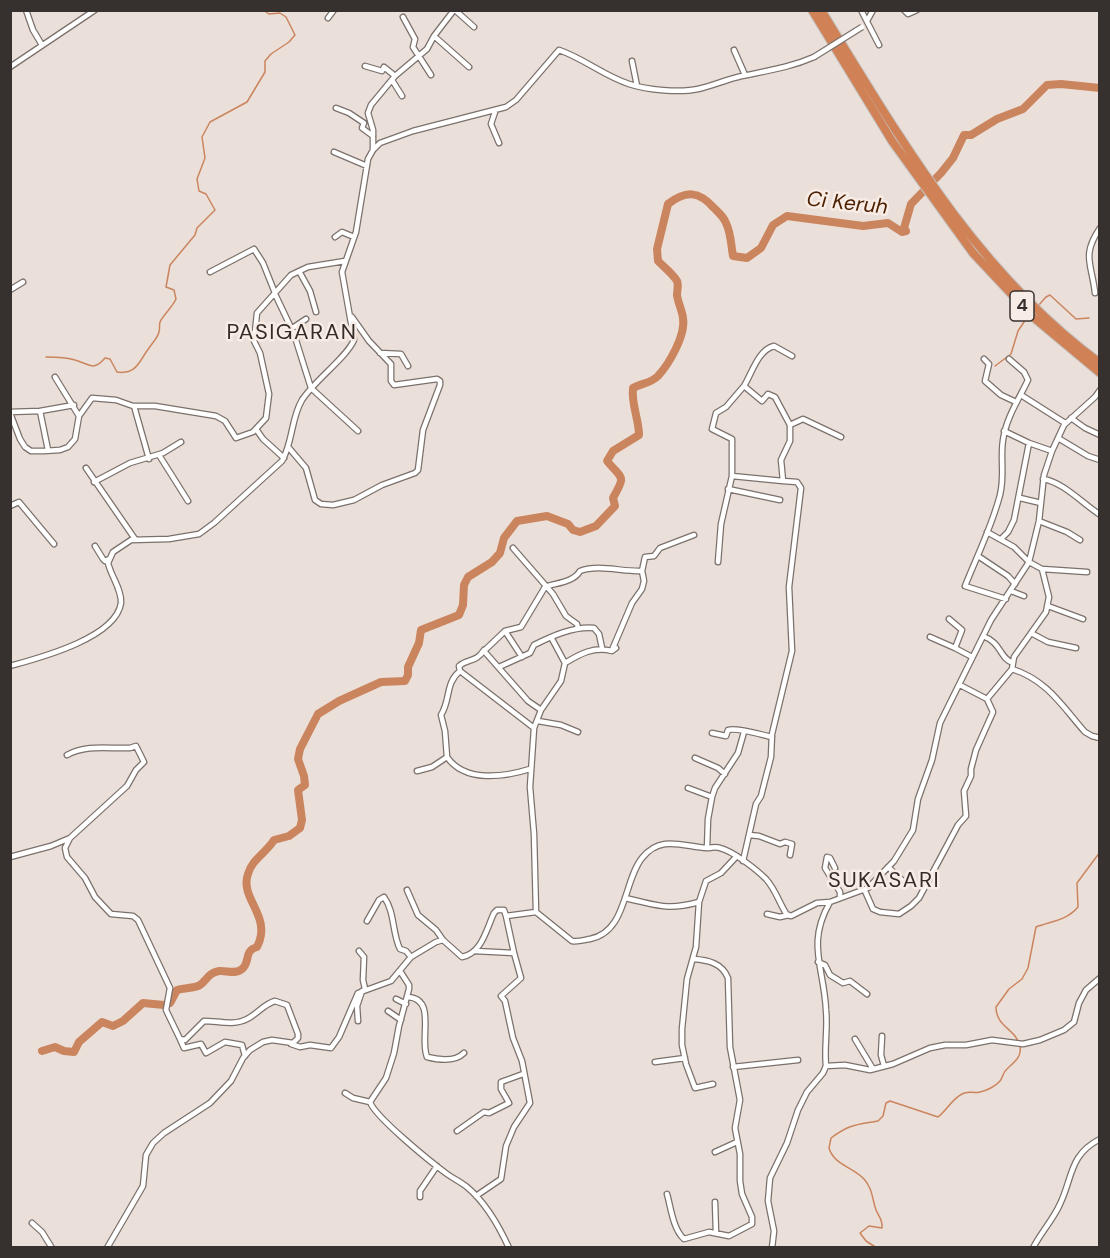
<!DOCTYPE html>
<style>
body{margin:0}
#map{position:relative;width:1110px;height:1258px;overflow:hidden;background:#ebdfd9;font-family:"DM Sans",sans-serif}
canvas{display:block}
.frame{position:absolute;inset:0;border:12px solid #36312f;pointer-events:none}
</style>
<div id="map">
<canvas width="1110" height="1258"></canvas>
<div class="frame"></div>
</div>
<script>
const context = document.querySelector('canvas').getContext('2d');
context.lineJoin = 'round';
function stroke(path, color, width, dash) { context.strokeStyle = color; context.lineWidth = width; context.lineCap = dash ? 'butt' : 'round'; context.setLineDash(dash || []); context.stroke(path); }
function drawText(font, color, halo, rows, align = 'center') {
  context.font = font + ' "DM Sans",sans-serif'; context.lineWidth = 5; context.setLineDash([]); context.textBaseline = 'middle'; context.strokeStyle = halo; context.fillStyle = color; for (const [text, x, y, turn = 0] of rows) {
    context.save(); context.translate(x, y); context.rotate((+turn || 0) * Math.PI / 180); context.textAlign = isNaN(turn) ? turn : align; if (halo) context.strokeText(text, 0, 0); context.fillText(text, 0, 0); context.restore();
  }
}
const stream = new Path2D(`
 M1038 306 1046 297 1050 295 1076 319 1089 318
 M46 357C55 357 66 357 75 360 90 364 93 372 105 358L110 359 117 372C137 375 139 361 149 348 153 342 157 339 159 332 160 329 159 325 160 322 162 317 173 306 176 299L174 290 166 287 170 265 195 235 197 228 215 210 206 194 199 191 197 179 205 158 202 137 210 122 247 102 265 72V61L271 54 289 42 295 35 286 17 280 13 269 14 263 10
 M995 366 1011 354 1018 331 1028 316
 M877 1248 866 1241 860 1233 869 1226 882 1228C883 1220 879 1217 876 1210 872 1199 873 1189 864 1179 853 1167 834 1165 829 1148L831 1138C850 1124 856 1125 878 1121L883 1116 886 1103 890 1101 938 1117C947 1110 952 1099 962 1094 969 1090 973 1094 980 1092 986 1091 996 1086 1000 1081 1003 1077 1003 1072 1007 1069 1014 1062 1022 1057 1020 1046 1016 1029 996 1027 996 1007L1009 989 1022 979 1028 968 1036 927C1052 921 1066 921 1078 907L1077 883 1100 852`);
const river = new Path2D(`
 M42 1051 55 1047 64 1051 74 1052 79 1042 102 1022 113 1026 123 1021 143 1003 164 1005 170 1003 177 990C183 988 196 988 200 985 207 980 208 973 219 971 226 970 235 975 242 969 251 962 243 951 257 947 273 916 239 899 248 874 252 859 267 852 274 840L289 836 300 828 302 820 298 790 305 785 304 776 298 759 300 749 318 714 339 701 381 682 405 681 408 675V667L419 643 421 630 459 615 463 605 464 585 468 577 492 562 500 553 504 538 517 521 547 516 568 524 573 530 580 532 596 526 615 506 613 498C626 475 623 480 607 461L613 451 639 435C639 419 631 404 633 388 641 383 650 384 658 376 669 364 686 335 683 318 682 310 678 303 677 295 677 290 679 286 677 281 673 274 664 267 658 261L657 249 668 204C686 190 699 191 714 208 718 212 724 217 726 223 731 233 731 245 733 256L747 258 761 248 773 225 787 216 863 226 888 223 902 232 906 231 904 228 911 204 941 173 953 158 964 135H971L997 119 1023 109 1047 85 1061 84 1100 88`);
const street = new Path2D(`
 M26 10 33 30 42 45
 M455 10 474 27
 M861 10 879 45
 M904 10 908 14 917 10
 M403 17 415 39 413 47 431 75
 M328 18 334 10
 M867 21 873 10
 M434 36 469 67
 M734 50 745 75
 M632 61 637 86
 M365 66 382 71 384 67 395 76
 M10 67 95 10
 M392 80 402 96
 M336 108 349 113 364 123 362 128 373 136
 M495 112 491 124 499 143
 M373 150V130L368 113 371 105 395 76 427 49 434 36 454 10
 M334 152 367 166
 M335 237 342 232 354 237
 M299 271 310 291 316 312
 M210 272 254 249 263 263 275 293
 M10 290 23 282
 M1095 293C1092 264 1081 256 1100 228
 M275 294 294 334 311 388 358 431
 M291 329 306 319
 M380 353 401 354 408 366
 M984 359 989 364 985 381 1001 395 1016 402
 M55 377 79 416
 M744 386 726 407 716 413 712 429 732 439V476L783 481
 M1021 395 1065 423
 M134 406 149 459
 M40 411 48 450
 M10 412 40 411 74 405
 M10 413 20 439 25 447 31 451H44L60 450 68 447 75 439 79 416 92 398 116 400 133 406H155L216 416 225 421 236 438 253 432 266 418 269 394 260 353 254 341 257 313 291 275 308 267 345 261
 M1071 418 1085 428 1100 435
 M790 425 775 397 768 394 762 401 744 386C752 373 758 350 774 346L792 356
 M256 429 263 439 284 458
 M1004 431 1029 443 1052 451
 M1058 438 1088 456 1100 460
 M289 448 306 468 315 500 321 504 333 505 354 500 382 485 415 473 418 470 423 430 440 385V381L437 379 394 385 391 381V364L369 341 352 317
 M159 455 188 501
 M86 468 135 539
 M1043 479C1063 482 1082 503 1099 514
 M94 482 130 463 163 453 181 442
 M728 489 780 500
 M1020 498 1041 503
 M10 506 19 502 54 544
 M1039 521 1067 532 1080 540
 M1001 539 1008 532 1014 520 1029 443
 M95 546 103 559 105 561 109 559
 M513 548 553 594 566 616 577 624 578 628
 M978 556 1008 576 1015 584
 M718 562 721 524 732 476
 M1042 569 1087 572
 M642 571 645 557 654 556 660 548 694 535
 M1011 591 1024 596
 M1006 599 965 586C977 556 992 526 1000 495 1005 475 1000 459 1003 440 1006 418 1019 399 1028 380L1024 372 1009 359
 M1048 606 1083 619
 M949 619 962 630 955 648 972 657
 M505 631 522 657
 M1031 633 1048 642 1076 648
 M983 636C1002 643 999 658 1013 663
 M551 637 565 663
 M930 637 955 648
 M10 666C39 658 116 638 121 603 122 590 111 576 108 563L113 552 131 540 169 539 199 534 214 523 282 461C293 442 291 418 302 400 315 380 347 357 354 340L342 272 356 232 368 159 373 150 380 143 413 131 506 107 516 100 559 50C583 58 604 76 629 84 647 90 680 93 698 89 712 86 725 80 738 77 765 71 789 68 814 57
 M499 667 530 653 534 645C552 636 574 626 594 628L599 634 602 648
 M1012 669C1047 680 1062 706 1085 732L1092 736 1100 738
 M460 671 459 666C468 658 476 663 484 650
 M960 685 987 699
 M541 710 528 701 484 651 505 631 521 627 545 587C556 583 574 582 580 571 599 564 622 572 642 571L644 581 642 589 632 603 612 650
 M538 721 561 725 578 732
 M712 733 726 736 728 730C736 727 762 735 772 737
 M67 755C87 744 109 749 130 748L136 746 144 762 136 770 127 786 70 838
 M447 757 445 731 441 715C451 699 445 683 460 671L534 728
 M695 758 718 768 725 774
 M417 771 432 767 447 757C465 783 504 777 530 769
 M688 788 712 797
 M749 835 759 836 780 844 785 842 792 844 790 855
 M707 848 708 819 712 797 715 788 738 753 744 732
 M10 857 51 846 70 838 65 848 67 857 85 878 95 897 111 914 133 916 138 920 170 988 166 1010 180 1039 185 1040 204 1021C218 1021 234 1026 247 1019 257 1014 264 1004 275 1001L287 1005 298 1034V1038L293 1043 272 1040 263 1042 250 1050 243 1058 231 1081 210 1103 164 1133 153 1143 146 1155 143 1186 107 1248
 M743 861 756 804 761 796 771 757 772 734 792 651 789 587 801 488 797 482 783 481 781 460 790 441V425L803 419 841 437
 M888 867 902 880
 M835 868 830 858 827 857 825 868 840 892V898
 M407 890 418 915 436 930 443 940
 M865 891 873 909 880 912 899 914 911 906 919 898 958 825 966 816 964 791 971 776V769L976 750 993 712 987 699 1012 669 1014 657 1046 612 1049 597 1042 569 1029 562 1014 547 987 532
 M625 898C658 905 666 911 699 902
 M536 912 572 941C578 942 584 940 590 939 627 932 623 882 642 858 661 834 684 847 707 848 712 848 716 846 720 848 733 851 757 870 766 879 776 890 779 903 787 915L791 916 817 903 830 902
 M767 914 780 917 789 915
 M367 921 379 900 384 897C395 912 392 933 400 949L406 951 411 957
 M359 951 364 957 363 980 365 989
 M475 951 514 953 506 916 536 912 534 834 530 787 534 728 541 710 561 681 565 663C580 654 594 646 612 651L616 648
 M818 962 825 965 830 975 843 983 850 981 867 994
 M408 997C437 999 419 1039 427 1057 439 1060 455 1062 464 1053
 M396 999 406 1004
 M388 1011 401 1020
 M358 1021 357 1006 362 991
 M882 1036 881 1055 884 1066
 M180 1039 184 1048 201 1044 206 1053 225 1042 242 1045 245 1056
 M855 1039 873 1069
 M291 1044 300 1047 310 1045 331 1048 339 1037 358 993 391 981 411 957 436 942 443 940 462 957C482 953 486 930 494 913L497 910H504L506 916
 M655 1062 685 1058
 M826 1066 845 1065 870 1070 893 1064 930 1048 945 1045H966L992 1040 1023 1044 1040 1040 1064 1030 1074 1022 1079 1003 1086 990 1100 978
 M733 1067 798 1060
 M713 1084 695 1088 686 1064 682 1045V1029L687 979 696 947 699 902 706 881 721 873 736 857
 M345 1093 353 1098 370 1102C375 1117 432 1163 447 1174 454 1179 461 1182 467 1187 485 1202 499 1226 509 1248
 M370 1102 386 1078 394 1053 399 1026 409 989V985L400 971
 M457 1131 484 1112 489 1113 509 1103 501 1089V1082L523 1074
 M715 1152 737 1142
 M667 1194C671 1208 673 1229 684 1239L709 1232 729 1236 752 1224V1217L742 1194 740 1181V1154L735 1128 740 1100 730 1047 728 978C722 963 708 960 693 959
 M476 1196 501 1179 506 1146 514 1127 530 1103 522 1061 513 1038 505 1001 501 996 521 978 514 953
 M420 1197V1191L437 1166
 M715 1202 716 1233
 M32 1223 42 1232 52 1248
 M772 1248 774 1231 768 1201 770 1178 787 1143 798 1110 807 1092 823 1073 826 1066C824 1047 828 1029 826 1010 824 967 806 944 830 902L868 888 894 861 913 830 918 799 932 760 940 723 991 620 1029 562 1039 521 1044 475 1052 451 1064 425 1095 397 1100 390
 M1033 1248C1041 1232 1053 1220 1060 1204 1073 1177 1069 1155 1100 1139`);
const highway = new Path2D(`
 M812 10 892 141 973 253 1033 317 1100 373
 M821 10C900 138 976 272 1100 363`);
const streetBridge = new Path2D(`
 M814 57 862 27`);
const shields = [
 [1022,306,24]
];
const shieldNames = [
 ["4",1022,306]
];
const waterNames = [
 ["Ci Keruh",847,204,6]
];
const quarterNames = [
 ["PASIGARAN",292,333],
 ["SUKASARI",884,881]
];
stroke(stream, '#cb855e', 1.5);
stroke(river, '#cb855e', 8);
stroke(street, '#7b716c', 7);
stroke(highway, '#c3c1c1', 10);
stroke(street, '#fff', 4.5);
stroke(highway, '#d08155', 8);
stroke(streetBridge, '#7b716c', 7, []);
stroke(streetBridge, '#fff', 4.5);
for (const [x, y, w] of shields) { const box = new Path2D(); box.roundRect(x - w / 2, y - 15, w, 30, 4.5); context.fillStyle = '#f8ece6'; context.fill(box); stroke(box, '#36312f', 1.5); }
drawText('bold 18px', '#36312f', null, shieldNames);
drawText('italic 21px', '#4d2102', '#f8ece6', waterNames);
context.letterSpacing = '1.5px';
drawText('22px', '#352c28', '#f8ece6', quarterNames);
context.letterSpacing = '0px';
</script>
